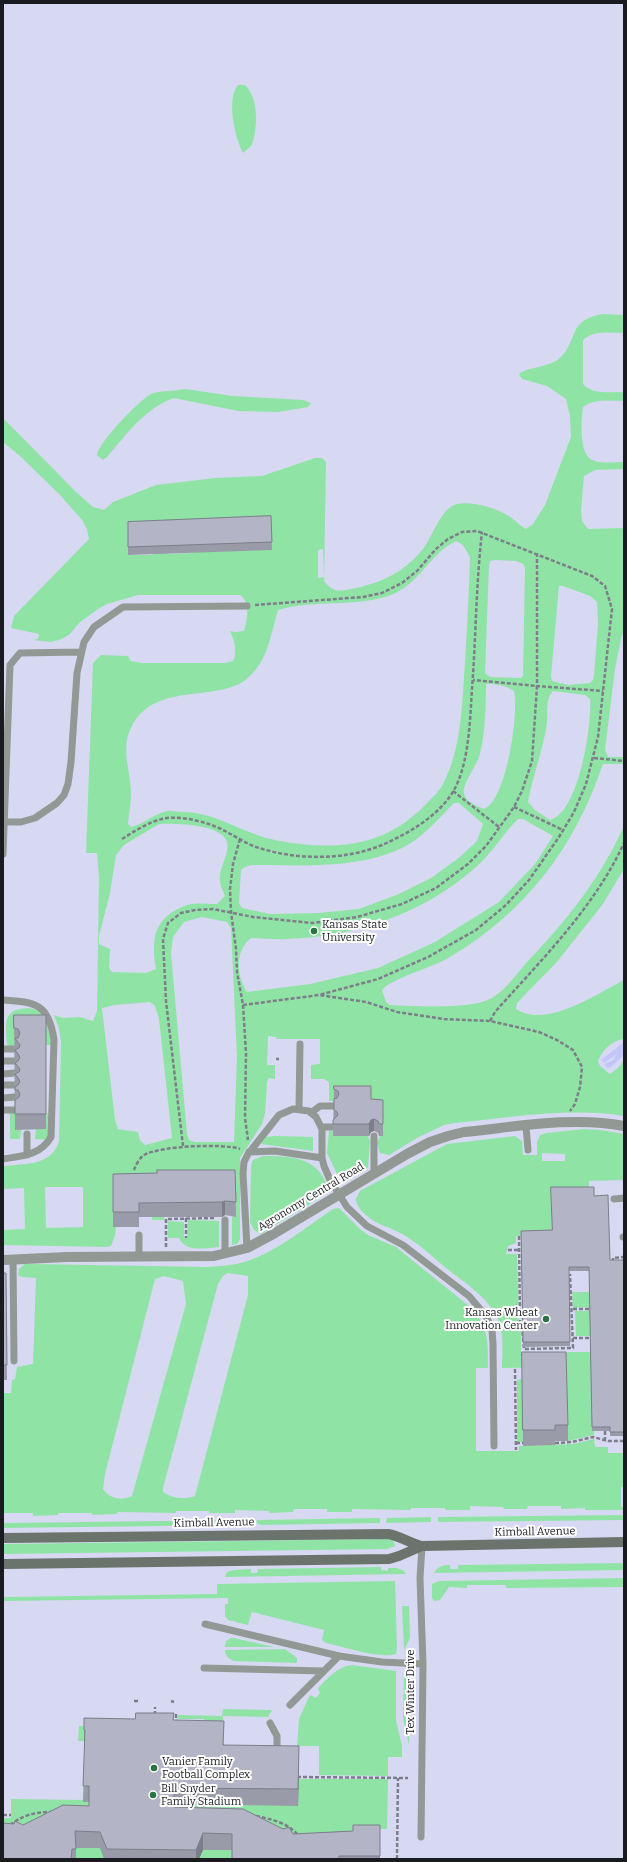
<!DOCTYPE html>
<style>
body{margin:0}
#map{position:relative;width:627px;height:1862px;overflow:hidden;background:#e3e4f6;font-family:Bitter,serif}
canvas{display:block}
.frame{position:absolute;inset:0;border:4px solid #1a1b21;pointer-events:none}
</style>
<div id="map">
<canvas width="627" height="1862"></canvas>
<div class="frame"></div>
</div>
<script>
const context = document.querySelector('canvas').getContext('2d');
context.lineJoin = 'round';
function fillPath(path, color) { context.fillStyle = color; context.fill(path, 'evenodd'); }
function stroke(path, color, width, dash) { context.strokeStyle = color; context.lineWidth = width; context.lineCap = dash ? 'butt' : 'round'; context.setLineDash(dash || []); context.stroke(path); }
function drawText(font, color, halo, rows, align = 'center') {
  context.font = font + ' Bitter,serif'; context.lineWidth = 4; context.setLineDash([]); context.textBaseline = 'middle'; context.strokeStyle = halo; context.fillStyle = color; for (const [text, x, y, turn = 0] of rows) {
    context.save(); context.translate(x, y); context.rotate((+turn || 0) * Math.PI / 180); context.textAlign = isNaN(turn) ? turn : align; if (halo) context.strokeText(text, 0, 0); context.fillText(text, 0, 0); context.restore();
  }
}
const built = new Path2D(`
 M3 3H624V1859H3Z`);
const green = new Path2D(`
 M238 85H245C258 97 258 125 253 141 252 147 247 149 243 153 235 138 226 99 238 85Z
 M603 314 624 315V333C610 333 594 330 583 340V384C593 395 609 392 624 392V401C610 401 595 398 583 407 581 420 579 454 592 460 601 464 614 462 624 462V469L595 470 584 476 581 511 582 521 588 529 624 528V630L622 635 615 669 605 750 608 757H624V764H603C575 847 526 912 450 957 434 967 392 978 382 990L386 1002 390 1005C416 1006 470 1010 492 998 507 989 516 974 528 961 567 920 600 879 624 826V869L603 904 556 963 517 1003 516 1009C547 1029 596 994 624 980V1039C613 1040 602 1050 598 1061L600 1066 610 1074 618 1068 624 1060V1116C570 1107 509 1118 455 1123L444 1125 417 1138 389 1155 380 1153 377 1143 380 1136H383L334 1101H329V1082L324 1079H311V1065L320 1064V1039H276V1037L268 1036 267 1065H275V1079L269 1078 267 1082 265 1114 262 1124 240 1158V1239L237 1244 232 1245V1217L236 1216 187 1170H165L161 1173 164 1220H152V1188L113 1227H116L115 1235 111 1246 107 1247 3 1245V1230L25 1229 24 1188 3 1189V1166C24 1164 52 1166 59 1141L61 1041 59 1029 54 1015 63 1018 80 1017 93 1021 97 1011 99 877 97 853H86L93 663 101 655 128 656 131 661 142 663H225L233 661C238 653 234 639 230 631L235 632 244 631C247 621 251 602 240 595H138L107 604 98 609 79 623 70 634 62 639 51 642 33 640 38 639 39 634 11 628 14 616 89 539 87 529 82 520 60 495 20 456 3 442V418L76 492 93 507 104 510 113 502 156 485 215 478 262 476 315 458H322L326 462 324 581C334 594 341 591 356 588 384 582 405 571 423 549 433 536 441 508 457 504 472 501 496 508 509 516 515 520 519 525 526 529L533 524 545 505 571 437 570 416 566 399 547 386 522 379 519 374C527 367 551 367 560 358 579 339 567 320 603 314ZM167 529H192L193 553 168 554ZM152 530 153 555H128ZM456 541 463 545 470 557C469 592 467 627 465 663 462 702 462 748 443 784 439 792 431 799 425 805 385 847 335 851 280 841 246 836 218 812 182 812 177 812 172 810 167 811 154 814 144 824 131 827L128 824C129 814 131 803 131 793 131 772 121 750 130 730 150 685 201 700 237 685 244 683 255 671 259 665 269 651 273 626 278 610 314 599 354 608 391 595 420 584 429 554 456 541ZM323 549 324 577 318 578V550ZM495 560 516 561 523 564 525 568 523 676 521 678 490 677 485 673 489 565 490 561ZM559 586H563L590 596 597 602 598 624 594 675 593 680 590 683 568 685 552 681 551 676ZM486 684C497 684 505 685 514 691 519 712 507 800 484 809 477 806 465 802 464 793 462 786 476 765 479 757 485 739 486 704 486 684ZM553 691 585 695 590 699C592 725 579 813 550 820L535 810 528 802C533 775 543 750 547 723 548 712 545 700 553 691ZM454 803H459L483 824 477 841 460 857 431 878 399 894 359 909 318 913 270 914 242 908 239 903 241 870 245 867 251 865C303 865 375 871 418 838 431 828 442 815 454 803ZM518 819H523L553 836 535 864 499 902 435 942 378 968 310 984 247 992C237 976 234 951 251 938 263 938 275 940 287 939 355 937 425 913 476 867 492 853 503 834 518 819ZM159 824C174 823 222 824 227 842 230 854 218 869 220 881 220 886 223 891 225 896L217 904C208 904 200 903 192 904 185 905 180 908 174 911 152 924 152 946 156 969L146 973 112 972 109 968 110 949 99 944V936L110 893 116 855 124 845ZM202 917 227 922 231 928 237 1057 234 1142H195L189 1140 187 1134 171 953 173 937 184 922ZM150 1002 155 1006 159 1019 172 1138 145 1145 140 1140 138 1132 118 1129 115 1120 102 1008 115 1005ZM45 1187H83V1227L46 1228Z
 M185 389 233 396 303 400 311 403 308 407 278 412 238 411 174 398C145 408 126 435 107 457L103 460 97 455C98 443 142 397 153 393 163 391 175 391 185 389Z
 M29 1008 37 1010 46 1017 52 1045H46L15 1030 14 1046H8L7 1044C5 1022 3 1009 29 1008Z
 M10 1113H15V1129L21 1130 20 1139H10Z
 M46 1113H50V1136L47 1140 35 1139 36 1129H46Z
 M584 1129 601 1130 624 1134V1180L589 1181V1191L552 1266 537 1235 516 1236V1243L508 1246 506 1254H517L519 1327 521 1328V1352H591L592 1431H594V1435L568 1441 566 1367 502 1368C502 1353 504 1337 499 1322 490 1298 465 1283 446 1268 432 1256 418 1243 402 1234 391 1227 378 1226 367 1216 362 1212 356 1205 356 1199L360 1191 447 1144 515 1136 522 1141 523 1155H537V1142L540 1135 546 1133ZM542 1153 565 1154V1161H542Z
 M329 1131H333L334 1136H368L370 1141 368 1168 348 1179 342 1178 337 1174 327 1153Z
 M274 1136 313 1137V1151L261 1144 266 1137Z
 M263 1156C289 1156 316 1156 327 1185L324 1195 261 1234 254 1230 250 1222 251 1165 253 1160Z
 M339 1208 360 1229 368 1235 396 1247 469 1306C489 1326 488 1341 488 1368H476V1451H519V1446L573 1444 594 1439 595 1447H608V1453H624V1487H621V1507H624V1510H585V1508L561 1509V1506H528L527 1509H504L503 1507 470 1506V1510H445V1508H411V1510L352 1509V1512H327V1509H294L293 1512 269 1513V1511L235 1510V1513H209V1511H176V1513L118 1512 117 1514 92 1515V1513H58V1515L33 1516V1513H3V1393H11L12 1380 15 1379 17 1367 33 1364 36 1278 22 1277 18 1275 19 1269 25 1264H30L208 1267C221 1266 236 1265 248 1261 279 1250 306 1227 333 1209ZM228 1273 248 1276V1295L195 1496C185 1500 171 1498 163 1492V1488L218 1284 223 1276ZM164 1276 183 1281 186 1304 132 1496C121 1501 110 1499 103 1489L105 1474 155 1279Z
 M188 1220 219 1221V1247C205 1248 186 1253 179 1238H168V1221L184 1222V1238H187Z
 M572 1292H589L590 1307 573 1308Z
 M575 1311H590V1336H576Z
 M522 1379 523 1442H517V1380Z
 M624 1515V1520L438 1522V1517Z
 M431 1517V1522L386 1523 387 1518Z
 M380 1518V1523L262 1525 258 1524 256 1521 258 1520Z
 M250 1520 249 1523 235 1525 3 1528V1523Z
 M390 1539 393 1540 395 1546 387 1549 3 1554V1544Z
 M624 1563V1570L434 1573C438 1566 443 1565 450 1565V1569H458V1565Z
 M381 1567V1570L388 1571V1568H397L404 1571 406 1574 225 1577 227 1572 234 1570 251 1569V1573H257L258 1569Z
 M624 1578V1587L506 1588V1585H467V1588L449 1587 440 1600 434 1601 432 1598V1584L439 1581Z
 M395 1581 397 1647 396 1654C378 1659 345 1647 326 1643L322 1640 324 1630 252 1612 248 1625 228 1620 225 1616V1604H228V1598L3 1601V1590L4 1597 217 1594V1584Z
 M402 1606H409L410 1638 404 1650Z
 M231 1638H234L275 1647H225L226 1641Z
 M285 1649 297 1658V1663L234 1661C229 1659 225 1656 225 1650Z
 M352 1665 396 1671V1720L402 1746V1757H388V1776L319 1775V1746H297L299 1719 309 1697 311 1695 316 1698 320 1693 318 1689 319 1687C329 1677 337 1667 352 1665Z
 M404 1673 408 1677 410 1685 409 1745 403 1719Z
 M223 1709 272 1710 268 1717 223 1716 224 1747 299 1779H388L387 1829H380V1859H3V1818H11V1799L83 1800 85 1747 84 1741H78L79 1726 204 1727V1719H178V1715L222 1716Z`);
const water = new Path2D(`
 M624 1042V1055L611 1067 607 1068 605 1064 613 1060 617 1054 604 1063 601 1060Z`);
const path = new Path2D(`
 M537 553V686L603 691
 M255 605 363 597 382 593 402 583 417 571 436 549 448 539 462 532 477 531 592 576 605 586 612 609 598 737 586 784 574 812 559 837 529 880 506 905 476 930 428 957 378 979 319 995
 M594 758 624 761
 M453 791 499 827
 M514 807 563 830
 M122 839C135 831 151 820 167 818 185 816 210 823 225 831 235 836 245 843 256 847 295 860 344 861 382 845 409 833 439 816 454 790 469 763 470 720 472 689 476 637 476 584 482 532
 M240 839 233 864 230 889 231 912 236 949 237 972 243 1005 246 1053 245 1118 248 1140
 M243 1005 319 995 366 1002 397 1012 444 1019 490 1021 539 1032 557 1040 573 1050 582 1067 580 1087 575 1104 570 1111
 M490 1021 495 1012C542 959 594 908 624 843
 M276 1059H279
 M183 1146 166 1001 163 939 168 923 181 913 195 910 213 909 253 917 312 923 357 917 402 904 436 888 468 864 486 846 514 807 522 791 532 761 537 686 473 680
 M134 1170C136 1165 140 1157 144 1155 160 1146 223 1143 240 1149
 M186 1218V1238
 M519 1236 520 1324 522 1326
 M166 1247V1219L216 1218
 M508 1250H519
 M613 1262V1258L624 1257
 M573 1309H590
 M522 1326 524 1349 573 1348 570 1274
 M573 1338H590
 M515 1369 516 1450
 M605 1431V1441
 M516 1443H523
 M555 1443 572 1442 593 1437 608 1441H624
 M134 1701H138
 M171 1701 174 1702
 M176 1714V1721H178
 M155 1715V1707
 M297 1777 408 1778
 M3 1815H11
 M256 1816C271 1819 288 1823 298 1835
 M10 1825C23 1815 35 1812 52 1812
 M397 1859 398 1778`);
const service = new Path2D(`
 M3 822H21L35 818 57 803 64 795 68 784 71 762 77 673 84 642 94 627 123 607 247 606
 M3 854 10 665 20 653 81 652
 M3 1000C36 1002 49 1004 54 1040L51 1137C41 1155 22 1156 3 1159
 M3 1049H15
 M3 1061H15
 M3 1074 15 1073
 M3 1085H15
 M3 1098 15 1097
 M299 1109 300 1044
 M3 1110H15
 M311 1113 320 1106H334
 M526 1126 528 1150
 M321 1127H333
 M374 1136V1173
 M249 1152 275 1151 322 1158
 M27 1155V1134
 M614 1199 624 1198
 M623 1237H624
 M247 1248 243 1173 244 1162 248 1154 279 1115 293 1109 309 1111 316 1117 322 1129V1158L324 1166 330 1180 347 1207 367 1226 403 1245 469 1296 486 1316 492 1330 493 1344 494 1446
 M225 1253V1220
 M139 1257V1235
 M13 1260 14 1361
 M205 1624 339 1656 382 1662 423 1664
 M204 1668 323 1671
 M290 1705 339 1656
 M270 1723 277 1736V1746
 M421 1837 423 1664 420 1578 422 1546`);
const minor = new Path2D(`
 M3 1260 67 1257 214 1256 247 1248 275 1233 407 1154 430 1142 448 1136 464 1132C515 1127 573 1116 624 1126`);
const secondary = new Path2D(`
 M3 1538 388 1534C400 1536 410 1543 422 1546
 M3 1564 389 1559 399 1556 422 1546 624 1542`);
const wall = new Path2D(`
 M271 516 272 550 128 555V522Z
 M14 1015H46V1129L15 1130Z
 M334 1086 371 1099 383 1100V1136H379L378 1133 374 1131 371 1132 369 1136H333Z
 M235 1170 236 1217 225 1215 222 1217H139V1227H113V1174L157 1173Z
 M594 1196 610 1260H624V1436H610V1431H592L589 1271H569L570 1346 523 1347 521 1231 552 1230Z
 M3 1273H6L7 1380H3Z
 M522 1352 568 1425V1441H555V1445L523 1446Z
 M84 1718 174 1720 224 1745 299 1763 298 1806 174 1804V1807L283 1829 293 1834 353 1831 380 1825V1859H232V1850H203L199 1859H104L100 1848H76V1859H3L23 1825 89 1806V1802H83L85 1747H84Z`);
const shadedWall = new Path2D(`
 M374 1119V1131L371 1132 369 1136V1124L371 1120Z
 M225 1201V1215L222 1217V1202Z
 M299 1746V1763L298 1806V1789Z
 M203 1833V1850L199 1859H196V1850Z`);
const building = new Path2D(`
 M271 516 272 542 128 547V522Z
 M14 1015H46V1114H15V1100L19 1097 20 1094 18 1090H15V1087L18 1085 20 1081 15 1074 19 1072 20 1069 15 1063 18 1061 20 1057 15 1050 19 1048 20 1045 15 1038H18L20 1033 18 1029 14 1028Z
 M334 1086H371V1099L383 1100V1124H379L378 1121 374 1119 371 1120 369 1124H333V1120L338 1115 337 1112 334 1110V1099L337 1098 339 1094 338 1091 334 1089Z
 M157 1170H235L236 1202 225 1201 222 1202 139 1203V1212H113V1174L157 1173Z
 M551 1187H594V1196L608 1195 610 1260H624V1432H610V1427H592L589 1267H569L570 1342H523L521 1231 552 1230Z
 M3 1273H6L7 1365H3Z
 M522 1352H566L568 1425H555V1430H523Z
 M136 1713H174L173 1720 224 1721 223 1745 299 1746 298 1789 174 1788V1807L243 1809 283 1829 289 1827 293 1834 353 1831V1825H380V1856H339V1859H232V1834L203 1833 196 1850 107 1849 100 1832 75 1831 76 1849H72L71 1859H3V1823L14 1824 15 1821 23 1825 63 1805 89 1806V1786H83L85 1730H84V1718L135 1719Z`);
const markers = [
 [314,931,4,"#297442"],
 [546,1319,4,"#297442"],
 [154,1768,4,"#297442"],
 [153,1795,4,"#297442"]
];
const poiNames = [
 ["Kansas State",322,925],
 ["University",322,938],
 ["Kansas Wheat",538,1313,"right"],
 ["Innovation Center",538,1326,"right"],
 ["Vanier Family",162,1762],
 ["Football Complex",162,1775],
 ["Bill Snyder",161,1789],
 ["Family Stadium",161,1802]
];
const streetNames = [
 ["Agronomy Central Road",311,1197,-31],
 ["Kimball Avenue",214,1523,-1],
 ["Kimball Avenue",535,1532,-1],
 ["Tex Winter Drive",411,1692,-90]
];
fillPath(built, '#d7d9f2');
fillPath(green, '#8fe4a5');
fillPath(water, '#c3c6fa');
stroke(path, '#7d7e8a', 2.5, [4, 2]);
stroke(service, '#929893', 7);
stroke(minor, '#929893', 10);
stroke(secondary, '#6a736c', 10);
fillPath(wall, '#9a9ba9');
fillPath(shadedWall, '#7d7e8a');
fillPath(building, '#b3b4c5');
stroke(building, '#7d7e8a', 1);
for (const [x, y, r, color] of markers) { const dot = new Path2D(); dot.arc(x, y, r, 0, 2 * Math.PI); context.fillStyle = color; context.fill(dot); stroke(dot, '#fff', 1.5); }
drawText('11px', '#1a1b21', '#fff', poiNames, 'left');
drawText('11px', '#1a1b21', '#fff', streetNames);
</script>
